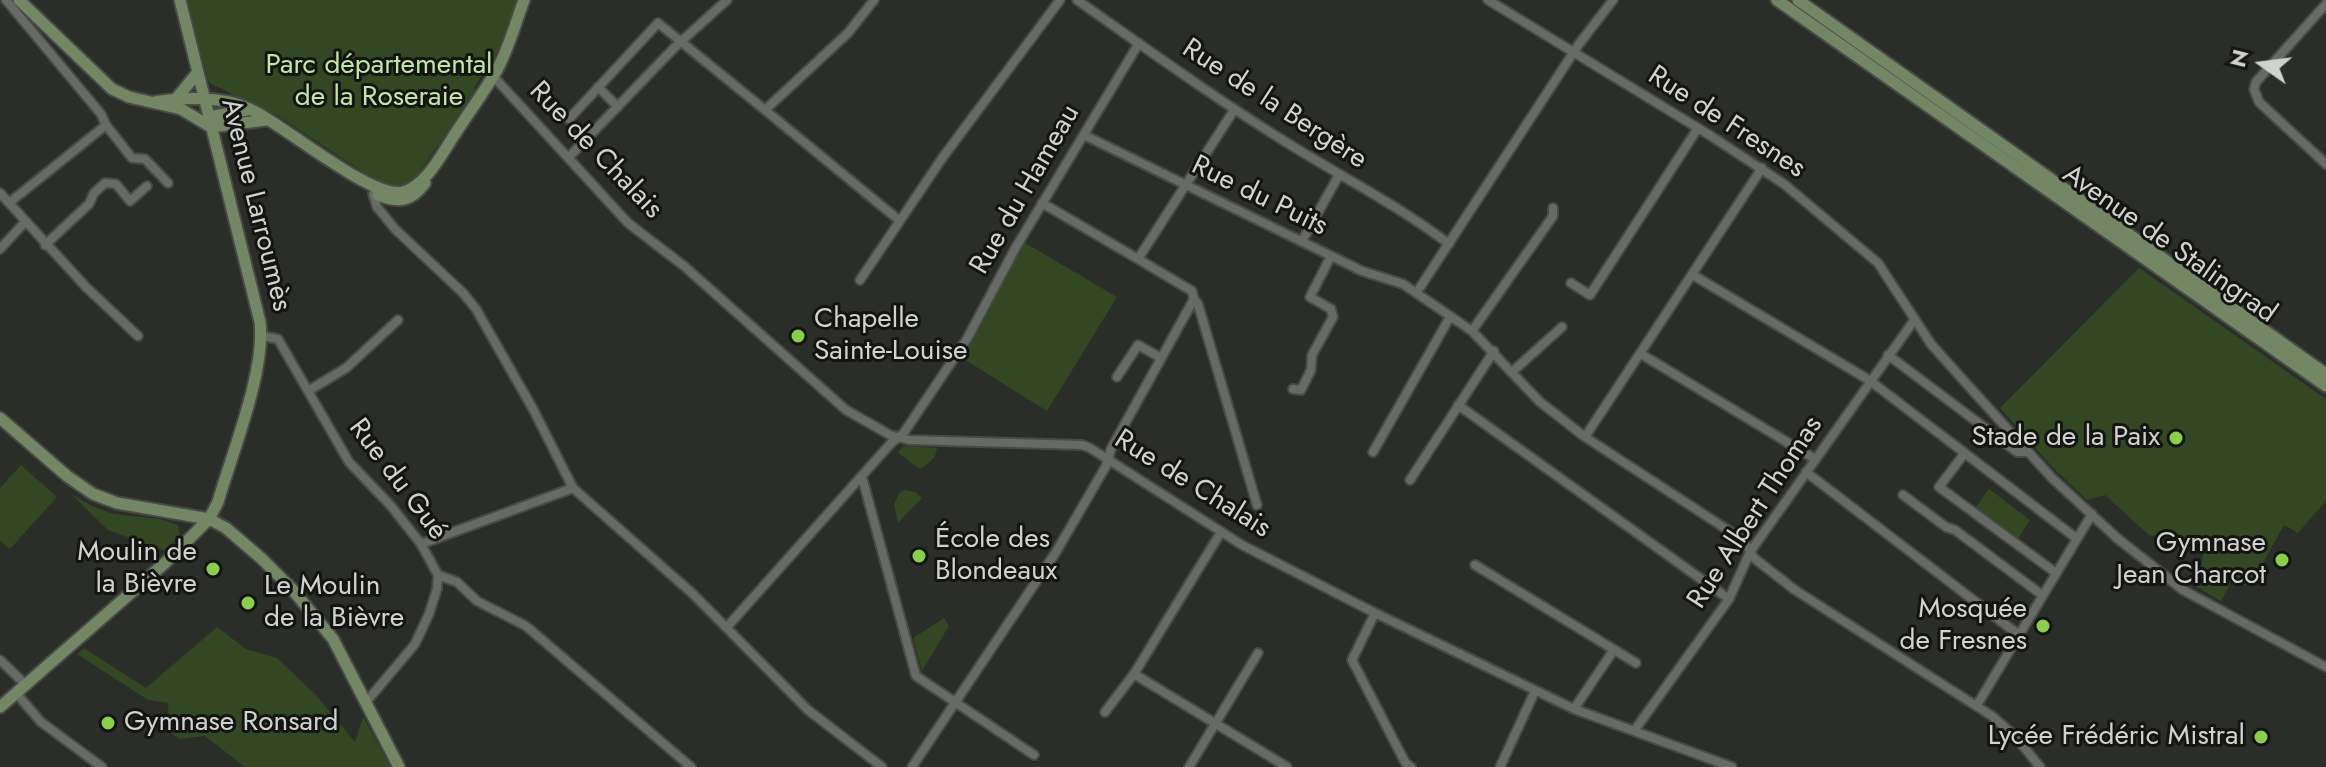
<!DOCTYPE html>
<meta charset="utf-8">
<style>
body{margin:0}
#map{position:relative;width:2326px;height:767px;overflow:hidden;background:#2b2d29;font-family:Jost,sans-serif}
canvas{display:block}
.north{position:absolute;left:2222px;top:24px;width:80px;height:80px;-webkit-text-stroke:6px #141513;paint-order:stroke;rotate:284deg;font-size:22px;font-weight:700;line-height:32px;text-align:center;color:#d0d2cf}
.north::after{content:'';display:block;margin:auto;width:28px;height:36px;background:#d0d2cf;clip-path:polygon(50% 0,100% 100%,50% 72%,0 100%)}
</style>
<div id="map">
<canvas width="2326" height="767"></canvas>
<div class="north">N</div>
</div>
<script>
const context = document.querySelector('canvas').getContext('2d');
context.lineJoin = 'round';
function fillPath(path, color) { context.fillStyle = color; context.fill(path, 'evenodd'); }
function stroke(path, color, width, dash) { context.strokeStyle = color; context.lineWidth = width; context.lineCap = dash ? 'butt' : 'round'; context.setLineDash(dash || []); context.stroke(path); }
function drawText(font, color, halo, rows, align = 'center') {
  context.font = font + ' Jost,sans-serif'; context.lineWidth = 6; context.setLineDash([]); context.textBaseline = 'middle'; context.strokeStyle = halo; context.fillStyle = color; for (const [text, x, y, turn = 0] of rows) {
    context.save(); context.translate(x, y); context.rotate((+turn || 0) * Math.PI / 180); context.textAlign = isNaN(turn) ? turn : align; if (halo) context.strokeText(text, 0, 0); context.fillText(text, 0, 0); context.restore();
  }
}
const green = new Path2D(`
 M187 0H518L501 46 474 88 476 90 414 180 397 187 378 182 278 116 211 84 208 80Z
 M1025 243 1117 297 1047 411 962 358Z
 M2139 268 2326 399V501L2298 533 2284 525 2250 586 2200 576 2203 554 2177 548 2161 535 2150 536 2105 495 2087 500 2053 468 2000 408Z
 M903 446 937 448C936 459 929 463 920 469L898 453Z
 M21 465 57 497 10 549 0 541V488Z
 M1989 489 2030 520 2017 540 1975 508Z
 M905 490 916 492 922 498 898 523 894 504 900 492Z
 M70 493 90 505 113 514 160 519 178 525 180 535 165 551 108 530Z
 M2194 576 2230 584 2221 601 2190 583Z
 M944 618 949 626 922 671 913 638Z
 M217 627 246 649 277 658 315 694 355 742 363 717 391 767H245L205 736 179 739 169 732 168 703 148 700 77 654 84 648 146 688Z`);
const street = new Path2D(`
 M6 0 101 114 106 125 132 158 145 159 168 183
 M1077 0C1147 49 1216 99 1289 144 1342 177 1399 206 1449 244
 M1488 0 1711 136 1784 184 1878 263 1931 344 1964 381 2052 478 2117 538 2183 590 2326 667
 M2326 4 2256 82 2254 89 2259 102 2326 164
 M493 76 628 223 684 266 846 410 890 435 909 440 1082 445 1090 448 1242 545 1375 613 1574 709 1732 767
 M598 87 618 107
 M765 110 900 221
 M569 119 658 23 765 110 848 33 874 0
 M1084 135 1362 271 1403 284 1472 331 1540 402 1585 437 1734 534 1747 546 1754 558 1795 590 1992 716 2016 737 2040 767
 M569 157 675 47 727 0
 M0 193 86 287 138 336
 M373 194 377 207 395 229 463 293 476 309 533 409 573 488 693 594 808 710 882 767
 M9 203 106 125
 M1042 203 1138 259
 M1302 241 1339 175
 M45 245 89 204 94 193 105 183 116 184 130 201 147 186
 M0 249 25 222
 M1693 275 1869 380 2076 538
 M860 280 943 157 1060 0
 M1571 283 1590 295 1698 128
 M1417 292 1579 44 1613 0
 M1194 299 1198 304 1257 505
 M1472 331 1553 216V208
 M262 336 278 339 349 462 391 506 421 544 438 575 437 589 429 614 415 644 367 701
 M1641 354 1815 459
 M1888 355 2017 452H2027
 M1512 372 1562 327
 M1117 377 1138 345 1161 358
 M1293 389 1301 390 1311 370 1312 355 1333 317 1331 309 1310 297 1331 256
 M308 391 346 368 398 320
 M1458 405 1729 599
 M1585 437 1762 168
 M1373 452 1450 317
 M1964 454 1939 487 2056 573
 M1806 472 2019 635
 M862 477 916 676 1034 755
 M1410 480 1494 351
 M1903 495 1946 527 1955 530 2042 595
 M421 544 573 488
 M1475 565 1636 663
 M438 575 457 582 477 601 526 626 691 767
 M1375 613 1352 660 1405 762 1411 767
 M727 627 892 442 903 434 967 339 1016 247 1139 43
 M0 660 26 685
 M1134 674 1287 767
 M16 693 41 722 102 767
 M1977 705 2092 514
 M1574 709 1613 651
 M1105 712 1134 674 1221 532
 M1634 731 1729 599 1750 552 1915 319
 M912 767 1056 552 1106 466 1111 449 1194 299 1192 291 1138 259 1234 110
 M1189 767 1258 653
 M1500 767 1535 691`);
const secondary = new Path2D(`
 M19 0 112 89 129 97 181 109 211 127
 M1777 0 2326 386
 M1798 0 2326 374
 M176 99 198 72
 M155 102C184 97 222 96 250 109 283 124 372 200 403 192 427 185 442 153 455 134 469 112 485 91 498 68 509 47 516 22 524 0
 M209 117 247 110
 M211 127 266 120
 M378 195C399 203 411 202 425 183
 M0 418 67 476 93 494 117 503 209 519 226 528 262 559 292 589 333 639 399 767
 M0 707 165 563 209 519 218 502C232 453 266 370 260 322L180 0`);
const markers = [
 [798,336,8,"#89cf49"],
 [2176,438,8,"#89cf49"],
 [919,556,8,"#89cf49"],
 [2282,560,8,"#89cf49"],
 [213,569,8,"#89cf49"],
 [248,603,8,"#89cf49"],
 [2043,626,8,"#89cf49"],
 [108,723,8,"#89cf49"],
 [2261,737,8,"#89cf49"]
];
const parkNames = [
 ["Parc départemental",379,66],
 ["de la Roseraie",379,98]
];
const streetNames = [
 ["Rue de la Bergère",1274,105,33],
 ["Rue de Fresnes",1726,123,33],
 ["Rue de Chalais",595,151,46],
 ["Rue du Hameau",1026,190,-60],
 ["Rue du Puits",1259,197,26],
 ["Avenue Larroumès",255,205,76],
 ["Avenue de Stalingrad",2169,245,35],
 ["Rue du Gué",397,480,53],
 ["Rue de Chalais",1192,485,32],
 ["Rue Albert Thomas",1756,513,-57]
];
const poiNames = [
 ["Chapelle",814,320,"left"],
 ["Sainte-Louise",814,352,"left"],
 ["Stade de la Paix",2160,438],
 ["École des",935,540,"left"],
 ["Blondeaux",935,572,"left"],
 ["Gymnase",2266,544],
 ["Jean Charcot",2266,576],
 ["Moulin de",197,553],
 ["la Bièvre",197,585],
 ["Le Moulin",264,587,"left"],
 ["de la Bièvre",264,619,"left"],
 ["Mosquée",2027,610],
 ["de Fresnes",2027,642],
 ["Gymnase Ronsard",124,723,"left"],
 ["Lycée Frédéric Mistral",2245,737]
];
fillPath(green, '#334723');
stroke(street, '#484a47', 12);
stroke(secondary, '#484a47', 15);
stroke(street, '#676a65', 8);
stroke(secondary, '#748764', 11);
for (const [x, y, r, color] of markers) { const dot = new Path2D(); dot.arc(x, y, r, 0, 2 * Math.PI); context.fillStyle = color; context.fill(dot); stroke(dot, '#141513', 3); }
drawText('28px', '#bfe6a3', '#141513', parkNames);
drawText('28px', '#d0d2cf', '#141513', streetNames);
drawText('28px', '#d0d2cf', '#141513', poiNames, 'right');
</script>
